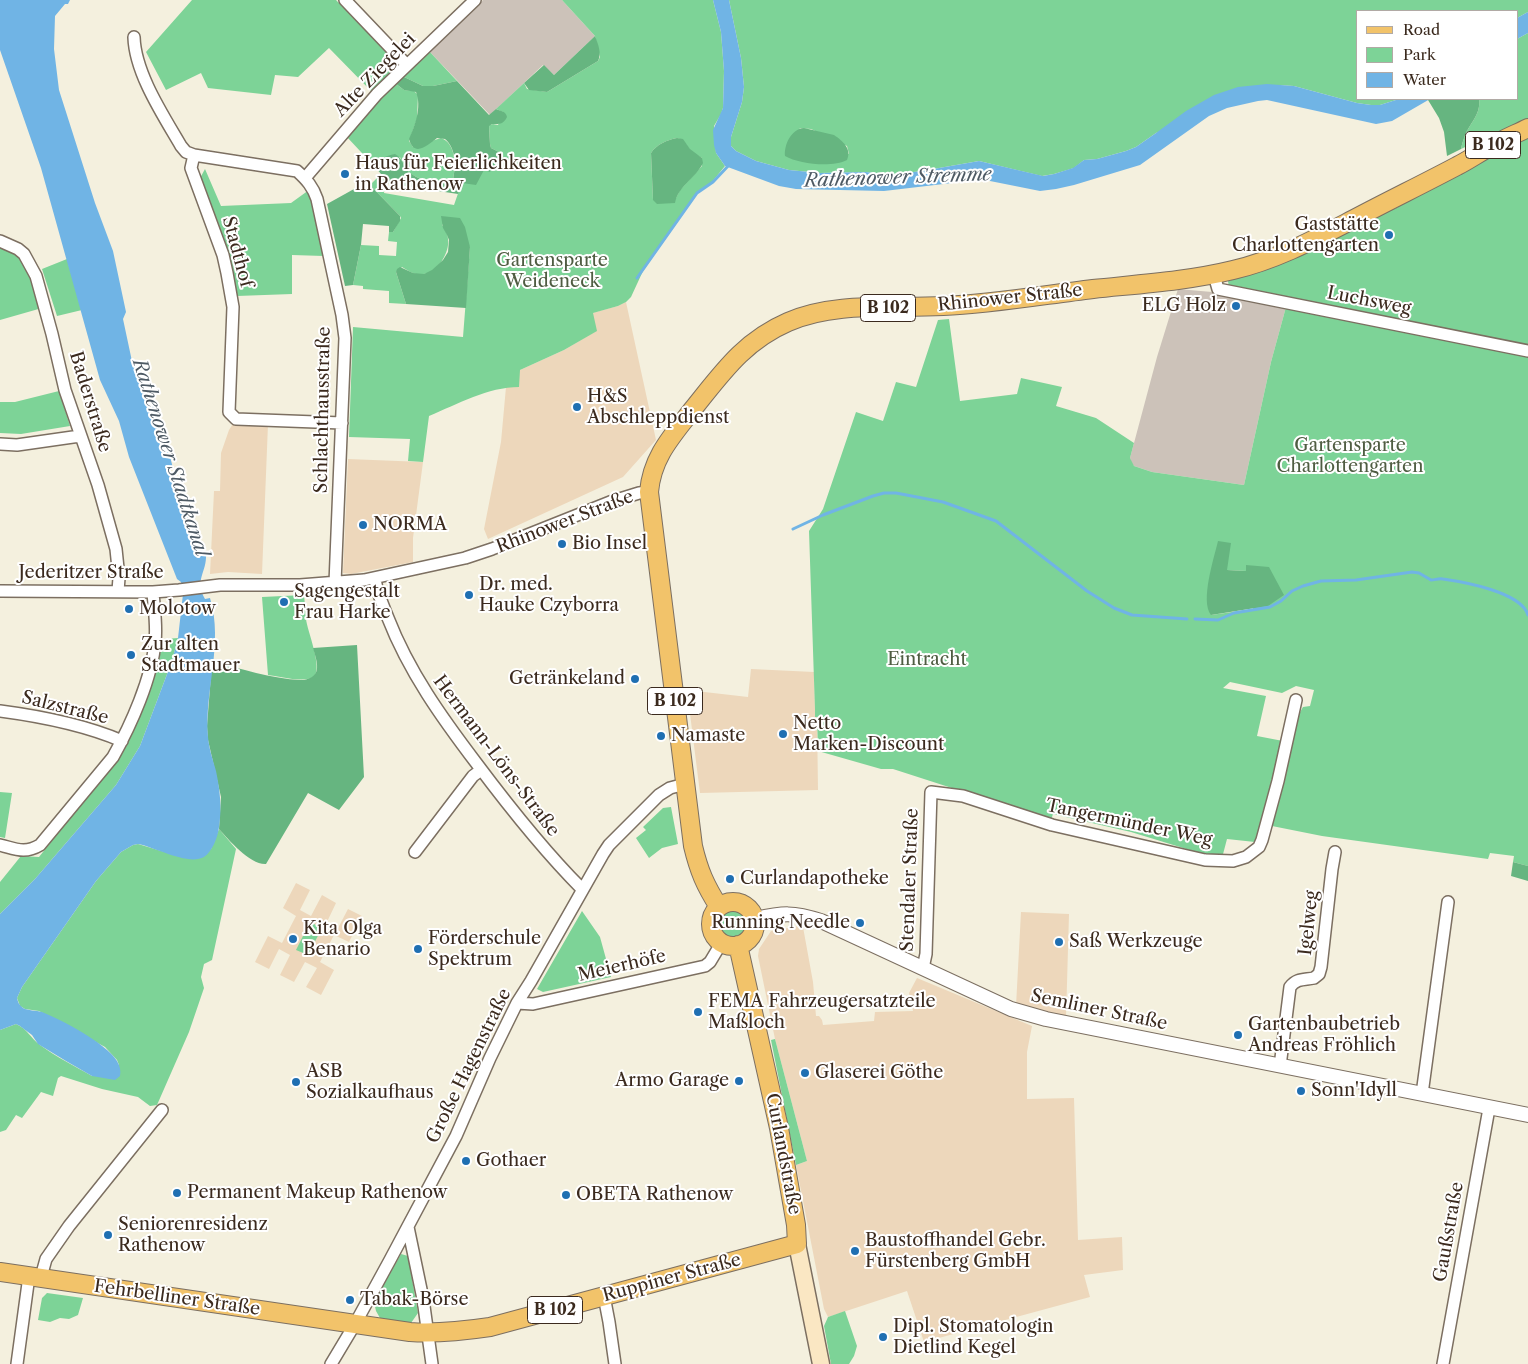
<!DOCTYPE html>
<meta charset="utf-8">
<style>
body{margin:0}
#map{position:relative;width:1528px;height:1364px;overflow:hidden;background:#f4f0de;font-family:"Libre Caslon Text",serif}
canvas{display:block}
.legend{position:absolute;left:1356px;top:10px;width:162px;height:90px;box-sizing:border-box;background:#fff;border:1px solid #b1aaa5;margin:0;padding:6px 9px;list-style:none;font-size:15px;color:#3b2a1e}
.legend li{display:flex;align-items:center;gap:10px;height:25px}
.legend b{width:25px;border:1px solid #b1aaa5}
</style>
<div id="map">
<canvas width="1528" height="1364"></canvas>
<ul class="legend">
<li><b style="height:6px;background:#f2c36a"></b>Road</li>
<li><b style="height:14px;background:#7dd397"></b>Park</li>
<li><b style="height:14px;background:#70b4e5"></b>Water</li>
</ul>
</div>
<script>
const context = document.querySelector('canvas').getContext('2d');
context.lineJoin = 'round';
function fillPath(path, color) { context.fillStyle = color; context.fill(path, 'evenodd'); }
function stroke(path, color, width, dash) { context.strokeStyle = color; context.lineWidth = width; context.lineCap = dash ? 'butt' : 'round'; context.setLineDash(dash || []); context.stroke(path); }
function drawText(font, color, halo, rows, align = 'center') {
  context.font = font + ' "Libre Caslon Text",serif'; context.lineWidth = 4; context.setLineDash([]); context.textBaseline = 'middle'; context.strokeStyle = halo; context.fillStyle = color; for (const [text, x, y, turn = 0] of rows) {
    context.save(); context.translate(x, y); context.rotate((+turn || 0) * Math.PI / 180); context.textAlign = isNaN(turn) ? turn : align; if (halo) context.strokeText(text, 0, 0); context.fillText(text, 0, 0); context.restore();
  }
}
const built = new Path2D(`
 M626 302 656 440 623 477 488 539 484 529 501 442 506 387 520 370 564 350 596 331 592 313 618 306Z
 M234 422 268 424 262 574 228 572 210 574 214 491H220L221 453 229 430Z
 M348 459 423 462 413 538V562L351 574 343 573Z
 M751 669 814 672 815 710 817 717 818 790 700 793 687 690 748 697Z
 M296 883 310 890 300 910 311 916 322 895 336 903 326 924 337 930 348 909 362 916 349 942 334 935 320 962 334 970 321 995 306 987 317 968 305 962 294 982 280 975 290 955 279 949 269 969 255 962 268 936 282 943 296 916 283 908Z
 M1021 912 1069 914 1066 1018 1016 1006Z
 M799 926 803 927 813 982 816 1016H819L822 1020 823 1025 874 1021 875 1012 913 1011 909 993 917 978 1032 1026 1027 1052V1099L1074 1098 1078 1240 1122 1237 1123 1270 1084 1275 1090 1297 924 1342 907 1291 828 1317 824 1309 796 1165 807 1161 775 1039 758 956 759 949 771 931Z`);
const industrial = new Path2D(`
 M483 0H562L595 36 554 75 543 65 490 115 429 51Z
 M1178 289 1212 292 1286 307 1271 362 1244 485 1152 472 1134 466 1131 463 1130 458 1157 357Z`);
const green = new Path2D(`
 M192 0H336L392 58C398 73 382 83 373 93L329 48 298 77 275 75 271 95 208 88 201 73 166 90 146 52Z
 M562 0H713L721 32 724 71 723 108 721 114 714 126 716 153 725 166 712 182 698 193 643 271 631 297 626 302 618 306 593 313 597 331 564 350 520 370 519 387C488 387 458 404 429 416L423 462 408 461 410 439 349 437 353 327 463 337 470 247 442 224C444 230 448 233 448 239 450 252 438 272 424 274 416 276 408 271 402 267L396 272 406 304 389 303V291L363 289V286L353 285 361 245 379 246V255L396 256 397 242 388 241 389 232H393L401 218 400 216 370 185 381 174 385 183 384 193 454 205 462 182 484 170 490 171 499 156V152L491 148 490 144 489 125 493 124 498 125 503 112 496 109 524 83 527 89 547 92 598 61 600 57 595 36ZM677 138C684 140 686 144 690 150 693 153 698 156 702 158V166L680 190 676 198 653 200 651 153C657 144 667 140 677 138Z
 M729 0H1528V12L1517 18V11H1357V99H1399L1380 105H1371L1357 103 1294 86 1278 85 1156 133 1136 147 1126 151 1097 159 1084 160 1074 168 1054 174 1042 176 979 161 922 171 888 175 866 172 820 173 789 170 756 161 736 151 731 146V137L742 102 744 87 741 58ZM799 128 811 129 847 146 849 154Z
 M1528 33V121L1495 133 1461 149C1462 143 1464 138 1466 133 1472 121 1481 113 1479 99H1517V39Z
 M429 51 457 81 433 86H423L402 76Z
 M395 83 404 90 414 91 418 95 417 119 409 141 413 147 441 138C456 143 456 166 453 180 444 187 420 180 411 174 405 169 403 164 400 157 388 158 380 155 376 168L346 136Z
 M1528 136V348L1229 288 1228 281 1248 275 1267 268 1387 210C1393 210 1398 208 1402 203Z
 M205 169 221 206 291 203 309 190 324 256 292 255V294L237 296 228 253 199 180Z
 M0 247C30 255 33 282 42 308L0 320Z
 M67 259 82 310 57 316 42 269Z
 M1286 307 1528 354V866L1513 862 1514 856 1490 853 1488 859 1322 836 1272 826 1299 714 1303 707 1310 706 1314 690 1296 686 1282 693 1230 682 1223 688 1266 696 1257 736 1283 741 1263 820 1255 842 1227 839 1222 858 1206 855 1131 832 1053 814 1051 820 893 769H881L818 751 817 717H815V710L809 531 823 509 856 412 883 421 896 382 916 387 938 320 949 319 960 401 1017 394 1021 378 1062 387 1056 406 1096 418 1134 443 1130 458 1134 466 1152 472 1244 485 1271 362ZM1246 566 1253 609 1211 615 1227 570 1246 571Z
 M59 391 70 426 21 434 0 433V402H15Z
 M304 595C305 603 305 611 306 619 307 630 323 668 314 676 306 684 279 676 268 675L262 597Z
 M178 638 172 661 140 746 116 785 35 879 0 914V882L21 856 39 857 120 755 138 719 155 674 161 650 163 649 164 639Z
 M0 792 12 793 5 838 0 837Z
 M671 807 678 844 662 848 649 858 636 838 646 830 643 827 663 808Z
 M219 829 236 849 212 960 204 964 201 977 204 988 189 1032 157 1105 150 1106 138 1097 102 1089 61 1076 58 1078 53 1096 41 1092 22 1118 16 1115 6 1130 0 1132V1030L16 1024C29 1030 30 1038 40 1045 56 1057 75 1066 92 1076L119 1065 117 1060 105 1047 39 1011 25 1009 20 1006 17 998 22 987 96 881 121 852 133 845 138 844 185 858 211 849Z
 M718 924a15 15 0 1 1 30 0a15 15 0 1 1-30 0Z
 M582 911 600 937 611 977 543 992 537 989Z
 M310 922 322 928 308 955 296 950Z
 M775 1039 807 1161 796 1165 771 1040Z
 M401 1254 408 1256 418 1313 411 1323 380 1318 376 1311 374 1302Z
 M47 1293 83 1298 78 1315 69 1319 60 1318 50 1322 38 1320 42 1298Z
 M845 1311 857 1346 854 1356 849 1364H831L824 1326 828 1317Z`);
const forest = new Path2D(`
 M595 36C598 44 602 53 598 61L547 92 529 90 524 83 544 65 554 75Z
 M402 76 423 86H433L457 81 489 115 496 109C500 111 506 111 507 117 503 125 499 124 492 124L489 126 490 144 491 148 499 152V156L490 172 484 170 476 185 462 183 458 194 385 183 381 174 376 168C379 158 385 156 395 154 403 158 403 167 410 173 419 180 443 188 453 180 456 166 456 148 445 139L437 138C428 145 414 158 409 139 415 126 422 107 416 92L404 90 395 83Z
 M1430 99H1479C1481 113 1472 121 1466 133 1464 138 1462 143 1461 149L1447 156 1444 132 1439 118 1428 100Z
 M804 128 834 135C843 141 852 149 847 160 832 168 799 164 785 156 784 145 791 129 804 128Z
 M677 138 683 139 690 149 702 158 703 163C696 178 678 186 675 203L657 204 653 200 651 153C657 144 667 140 677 138Z
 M370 185 400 216V221L393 232H389V226L363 224 361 245 353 285 345 286 327 204 354 189 367 188Z
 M441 216 460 218 465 227 470 247 466 308 406 304 396 272 397 269 400 267 413 273 424 274 432 270 443 260 448 252 449 240 447 235 443 228Z
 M1218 541 1231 543 1227 570 1246 571V565L1269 567 1284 595 1268 606 1211 615C1200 601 1214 558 1218 541Z
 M357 645 364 777 339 810 308 793 266 864C250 865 229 840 219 829L221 797 208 740 207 726 212 662C241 668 271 679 301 680 306 680 312 678 315 674 320 668 315 655 313 648Z
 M1513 862 1528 866V881L1511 876Z`);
const water = new Path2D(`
 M0 0H70L68 4H65L55 16 54 49 59 90 95 203 113 251 126 312 123 319 133 366 140 368 142 381 151 404H156L173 468 169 470 170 477 174 479C183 499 192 519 200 540 202 544 205 550 206 554 207 573 194 579 205 599L210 598C224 644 204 691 208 737 209 749 213 760 216 771 220 790 222 808 219 827 218 837 212 852 204 857 188 866 155 847 138 844L133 845 121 852 96 881 22 987 17 998C18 1002 19 1005 23 1008 28 1011 36 1010 42 1012 62 1020 106 1043 117 1061 120 1066 121 1071 120 1076L115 1080 92 1076 66 1061 38 1044 32 1035 20 1026 16 1024 0 1030V914L35 879 116 785 140 746 172 661 178 638 183 594 181 582 177 579 129 457 119 421 100 380 41 168 0 50Z
 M713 0H729L741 58 744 87 742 102 731 137V146L736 151 756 161 789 170 820 173 866 172 888 175 922 171 979 161 1043 176 1054 174 1073 168 1084 160 1097 159 1126 151 1136 147 1156 133 1186 111 1214 95 1238 87 1267 84 1294 86 1357 103 1371 105H1380L1399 99H1430L1392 121 1376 124 1276 102 1267 100 1258 101 1227 108 1209 116 1140 165 1074 185 1056 189 1040 191 985 180 969 181 884 191 796 189 779 186 725 166 716 153 714 145 713 130 723 108 724 71 721 32Z
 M1528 12V33L1517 39V18Z`);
const stream = new Path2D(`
 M637 278 697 193 713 182 729 165
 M793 529 823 515 873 496 884 493H896L943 502 996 521 1087 591 1114 608 1132 615 1187 619
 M1195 619 1218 620 1234 613 1270 607 1281 601 1292 591 1303 586 1321 581 1356 580 1412 572 1419 573 1431 580C1435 580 1439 578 1443 579 1464 582 1521 592 1528 615`);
const minor = new Path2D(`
 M345 0 407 65
 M134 37C135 73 163 115 181 146L186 152 194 155 297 171C307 180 313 187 317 199L342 315 345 338 335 583
 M194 155 191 168 223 255 227 273 233 307 229 412 236 419 342 423
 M305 178 377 94 475 0
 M0 241 18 249 24 254 36 276 52 334 65 390 98 485 116 549 119 578 118 591
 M1214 275 1218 289 1528 351
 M0 444 17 445 80 436
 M375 579C377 593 383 605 388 618 409 672 442 718 477 764 510 808 543 850 582 889
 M0 591 153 592 179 590 220 585H300L364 580 465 558 492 549 610 502 639 493 649 492
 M0 711C38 716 87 726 122 741
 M0 845C16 849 25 854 40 845L113 757C131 725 152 678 155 642 157 626 154 608 153 592
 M415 852 473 776 481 770
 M923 968 926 954 931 792 963 796 1052 825 1205 860 1233 861 1246 857 1259 847 1262 840 1278 781 1296 700
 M517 1003 533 1004 705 966 710 962 722 942
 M1280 1066 1290 987C1297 978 1304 980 1314 978L1319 974 1321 967 1332 869 1335 852
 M1422 1094 1448 902
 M408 1227 423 1299 432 1364
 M41 1277 46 1259 69 1226 162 1110
 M604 1296 609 1322 615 1364
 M17 1364 29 1276
 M331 1364 355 1324 390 1260 456 1136 490 1058 517 1003 531 981 603 854 609 845 659 795 670 788 685 784
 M1443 1364 1488 1114 1491 1107`);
const tertiary = new Path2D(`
 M755 919C783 913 793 912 821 921L1011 1009 1046 1019 1528 1115`);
const secondary = new Path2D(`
 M797 1244 821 1364`);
const primary = new Path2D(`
 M711 924a22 22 0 1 1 44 0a22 22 0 1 1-44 0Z
 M719 907C705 885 699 871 693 846L649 492C652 457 672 436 693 409 722 373 744 341 788 322 835 301 893 309 943 306 993 304 1043 295 1093 289 1140 284 1188 281 1233 270 1276 260 1315 239 1354 219 1388 201 1423 184 1457 166 1469 160 1480 152 1492 146 1503 139 1516 134 1528 128
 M0 1272 410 1332C438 1334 463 1331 490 1327L797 1244 796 1225 779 1128 738 945`);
const markers = [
 [345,174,5,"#1f6fb2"],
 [1389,235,5,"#1f6fb2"],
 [1236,306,5,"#1f6fb2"],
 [577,407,5,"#1f6fb2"],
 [363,525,5,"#1f6fb2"],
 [562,544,5,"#1f6fb2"],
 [469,595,5,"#1f6fb2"],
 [284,602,5,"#1f6fb2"],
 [129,609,5,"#1f6fb2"],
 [131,655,5,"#1f6fb2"],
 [635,679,5,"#1f6fb2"],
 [783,734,5,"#1f6fb2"],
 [661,736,5,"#1f6fb2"],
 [730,879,5,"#1f6fb2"],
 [860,923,5,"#1f6fb2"],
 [293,939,5,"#1f6fb2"],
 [1059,942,5,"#1f6fb2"],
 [418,949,5,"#1f6fb2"],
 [698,1012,5,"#1f6fb2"],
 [1238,1035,5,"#1f6fb2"],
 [805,1073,5,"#1f6fb2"],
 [739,1081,5,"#1f6fb2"],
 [296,1082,5,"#1f6fb2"],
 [1301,1091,5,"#1f6fb2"],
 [466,1161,5,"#1f6fb2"],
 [177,1193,5,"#1f6fb2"],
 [566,1195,5,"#1f6fb2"],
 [108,1235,5,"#1f6fb2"],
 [855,1251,5,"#1f6fb2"],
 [350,1300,5,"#1f6fb2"],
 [883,1337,5,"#1f6fb2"]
];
const shields = [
 [1493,145,55],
 [888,308,55],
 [675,701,55],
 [555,1310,55]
];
const shieldNames = [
 ["B 102",1493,145],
 ["B 102",888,308],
 ["B 102",675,701],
 ["B 102",555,1310]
];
const streetNames = [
 ["Alte Ziegelei",375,75,-46],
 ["Stadthof",237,252,75],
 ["Rhinower Straße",1010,298,-6],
 ["Luchsweg",1369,301,11],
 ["Baderstraße",90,402,73],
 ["Schlachthausstraße",323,410,-89],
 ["Rhinower Straße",565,522,-21],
 ["Jederitzer Straße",91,573],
 ["Salzstraße",65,708,14],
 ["Hermann-Löns-Straße",496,756,53],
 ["Tangermünder Weg",1129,823,12],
 ["Stendaler Straße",910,880,-88],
 ["Igelweg",1309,923,-84],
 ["Meierhöfe",622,966,-13],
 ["Semliner Straße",1099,1010,12],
 ["Große Hagenstraße",469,1066,-64],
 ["Curlandstraße",783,1154,79],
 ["Gaußstraße",1449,1232,-80],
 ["Ruppiner Straße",672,1278,-15],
 ["Fehrbelliner Straße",177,1298,8]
];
const poiNames = [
 ["Haus für Feierlichkeiten",355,164],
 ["in Rathenow",355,185],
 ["Gaststätte",1379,225,"right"],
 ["Charlottengarten",1379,246,"right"],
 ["ELG Holz",1226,306,"right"],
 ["H&S",587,397],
 ["Abschleppdienst",587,418],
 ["NORMA",373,525],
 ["Bio Insel",572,544],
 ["Dr. med.",479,585],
 ["Hauke Czyborra",479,606],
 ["Sagengestalt",294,592],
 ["Frau Harke",294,613],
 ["Molotow",139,609],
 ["Zur alten",141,645],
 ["Stadtmauer",141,666],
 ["Getränkeland",625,679,"right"],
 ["Netto",793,724],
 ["Marken-Discount",793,745],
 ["Namaste",671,736],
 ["Curlandapotheke",740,879],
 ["Running Needle",850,923,"right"],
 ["Kita Olga",303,929],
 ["Benario",303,950],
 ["Förderschule",428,939],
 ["Spektrum",428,960],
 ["Saß Werkzeuge",1069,942],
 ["FEMA Fahrzeugersatzteile",708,1002],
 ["Maßloch",708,1023],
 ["Gartenbaubetrieb",1248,1025],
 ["Andreas Fröhlich",1248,1046],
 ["ASB",306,1072],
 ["Sozialkaufhaus",306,1093],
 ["Glaserei Göthe",815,1073],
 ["Armo Garage",729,1081,"right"],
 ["Sonn'Idyll",1311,1091],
 ["Gothaer",476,1161],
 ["Permanent Makeup Rathenow",187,1193],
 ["OBETA Rathenow",576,1195],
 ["Seniorenresidenz",118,1225],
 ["Rathenow",118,1246],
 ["Baustoffhandel Gebr.",865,1241],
 ["Fürstenberg GmbH",865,1262],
 ["Tabak-Börse",360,1300],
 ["Dipl. Stomatologin",893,1327],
 ["Dietlind Kegel",893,1348]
];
const parkNames = [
 ["Gartensparte",552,261],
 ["Weideneck",552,282],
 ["Gartensparte",1350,446],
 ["Charlottengarten",1350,467],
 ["Eintracht",927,660]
];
const waterNames = [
 ["Rathenower Stremme",898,178,-2],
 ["Rathenower Stadtkanal",170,458,72]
];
fillPath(built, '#edd7bb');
fillPath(industrial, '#ccc2b9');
fillPath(green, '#7dd397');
fillPath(forest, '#66b580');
fillPath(water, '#70b4e5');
stroke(stream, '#70b4e5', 3);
stroke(minor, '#7c6f61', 14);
stroke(tertiary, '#7c6f61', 16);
stroke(secondary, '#7c6f61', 19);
stroke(primary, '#7c6f61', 20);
stroke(minor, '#fff', 11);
stroke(tertiary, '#fff', 14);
stroke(secondary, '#fae7c3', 16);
stroke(primary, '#f2c36a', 18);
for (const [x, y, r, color] of markers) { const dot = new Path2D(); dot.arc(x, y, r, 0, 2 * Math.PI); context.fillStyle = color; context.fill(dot); stroke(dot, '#fff', 2); }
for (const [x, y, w] of shields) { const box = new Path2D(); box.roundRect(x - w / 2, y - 13.5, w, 27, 4); context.fillStyle = '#fff'; context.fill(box); stroke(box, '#3b2a1e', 1); }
drawText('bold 16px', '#3b2a1e', null, shieldNames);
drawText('18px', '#3b2a1e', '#fff', streetNames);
drawText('18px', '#3b2a1e', '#fff', poiNames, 'left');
drawText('18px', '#4f5d42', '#fff', parkNames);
drawText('italic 19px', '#4e5a64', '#fff', waterNames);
</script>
